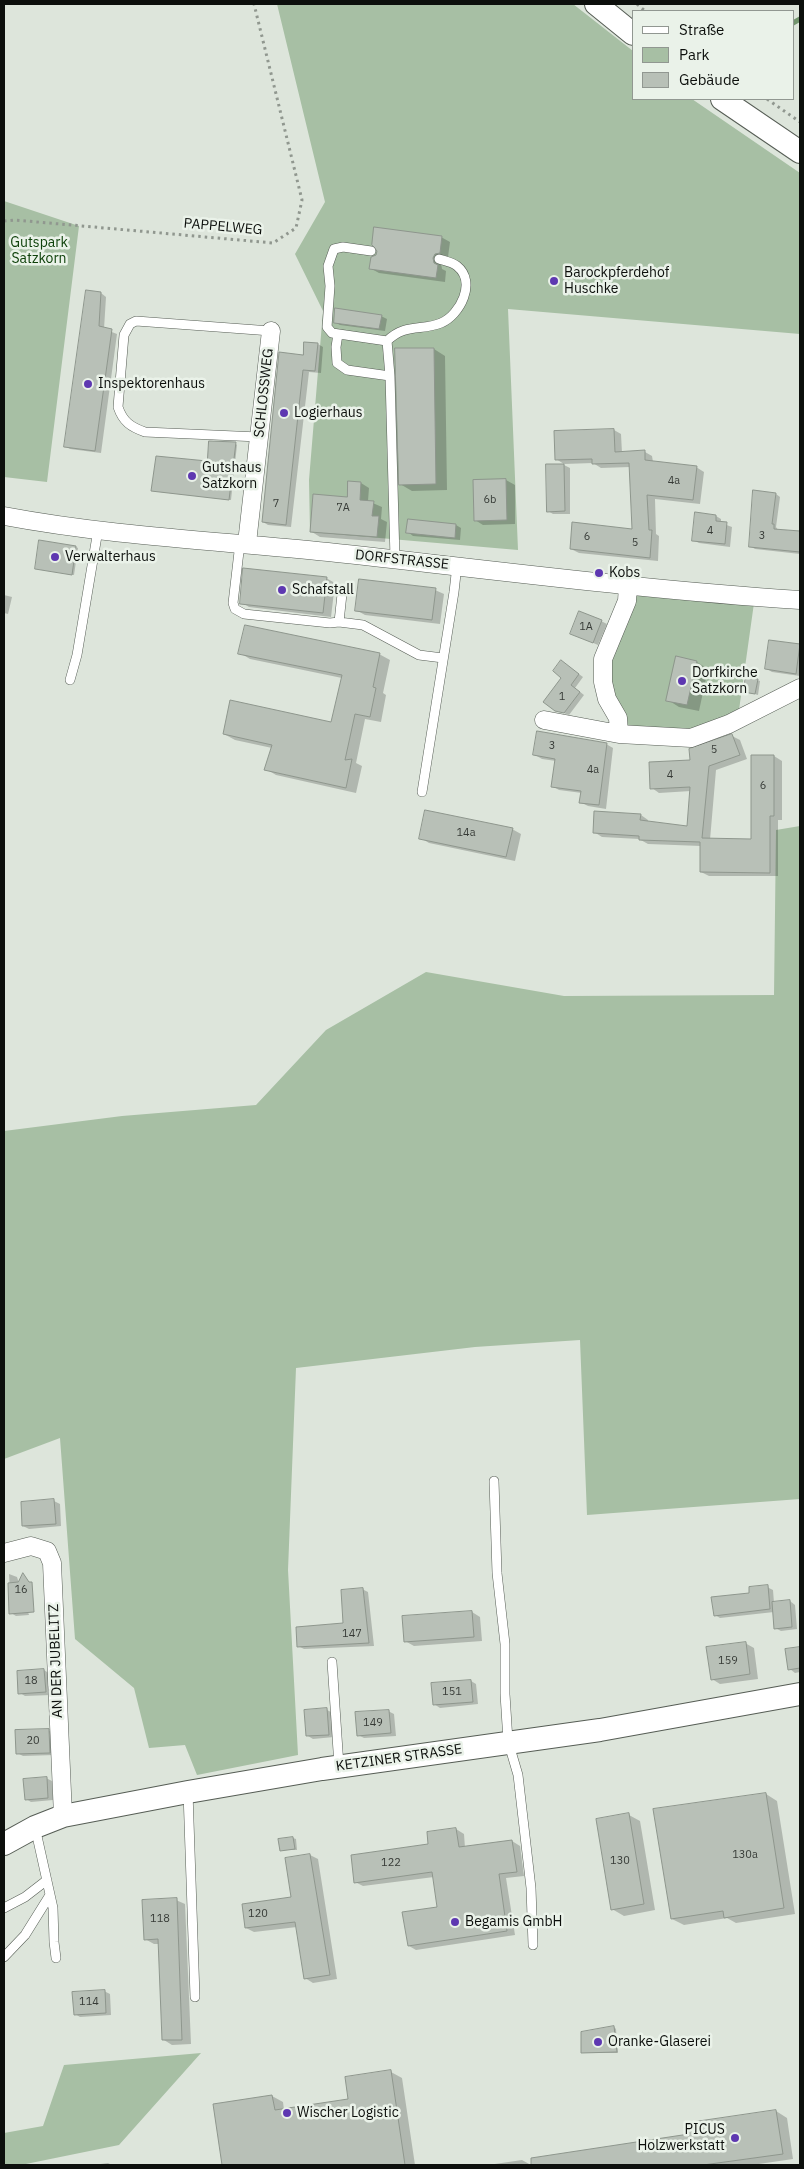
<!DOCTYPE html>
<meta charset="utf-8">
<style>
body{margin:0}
#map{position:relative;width:804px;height:2169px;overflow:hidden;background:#dde5db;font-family:"IBM Plex Sans",sans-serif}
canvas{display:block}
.frame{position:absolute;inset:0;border:5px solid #0c0f0c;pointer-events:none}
.legend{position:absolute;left:632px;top:10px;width:162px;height:90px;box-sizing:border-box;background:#eaf2e9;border:1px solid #919791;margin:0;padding:6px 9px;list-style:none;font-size:15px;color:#0c0f0c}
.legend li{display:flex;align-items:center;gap:10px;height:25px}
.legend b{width:25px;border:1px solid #919791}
</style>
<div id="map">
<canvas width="804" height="2169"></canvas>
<div class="frame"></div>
<ul class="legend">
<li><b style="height:6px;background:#fff"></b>Straße</li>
<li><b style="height:14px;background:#a7bfa4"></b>Park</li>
<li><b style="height:14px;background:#b8c0b7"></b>Gebäude</li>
</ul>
</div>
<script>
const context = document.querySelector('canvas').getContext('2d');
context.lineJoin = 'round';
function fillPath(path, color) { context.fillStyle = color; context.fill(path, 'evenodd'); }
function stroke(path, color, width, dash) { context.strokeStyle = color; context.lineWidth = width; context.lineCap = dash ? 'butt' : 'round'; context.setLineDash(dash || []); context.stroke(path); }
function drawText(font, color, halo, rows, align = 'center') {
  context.font = font + ' "IBM Plex Sans",sans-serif'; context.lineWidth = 5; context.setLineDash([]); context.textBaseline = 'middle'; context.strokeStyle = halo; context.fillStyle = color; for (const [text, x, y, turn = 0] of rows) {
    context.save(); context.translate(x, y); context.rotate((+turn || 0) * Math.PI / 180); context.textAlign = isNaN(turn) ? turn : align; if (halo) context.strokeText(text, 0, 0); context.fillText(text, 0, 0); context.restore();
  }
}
const green = new Path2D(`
 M277 4H573L633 51V99H692L800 173V334L508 309 518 550 310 532 309 480 323 311 295 254 325 202Z
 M4 201 79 226 47 482 4 477Z
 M634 594 754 603 739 710 690 731 628 730 612 699 608 661Z
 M800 826V1499L587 1515 580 1340 475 1347 296 1368 288 1570 298 1755 197 1775 185 1745 149 1748 134 1688 75 1639 60 1438 4 1459V1131L122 1116 256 1105 326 1030 426 972 564 996 774 995 776 830Z
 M201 2053 119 2145 21 2165H4V2133L43 2126 64 2065Z`);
const shadow = new Path2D(`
 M441 237 450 242 448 257 441 263 442 269 446 271 445 282 379 273 370 268 379 251Z
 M101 293 106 297 104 329 117 334 101 453 70 449 65 446Z
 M381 316 387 319 385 331 340 325 335 322Z
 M318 344 323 347 321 373 309 372 291 527 268 525 263 522 304 356Z
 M434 349 445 356 447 490 412 491 400 484Z
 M614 430 621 434 622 453 645 452 652 456 653 462 696 467 704 472 700 504 655 499 656 534 659 536 658 561 579 553 571 549 634 530 630 467 601 468 593 463 564 464 556 459Z
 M235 443 237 445 231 500 152 491 208 462Z
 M547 465H564L570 468V514H553L548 511Z
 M506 480 515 485V524L483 525 475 520Z
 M361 483 369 488 368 501 382 507 381 519 387 522 385 542 320 537 312 532 348 498Z
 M776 494 780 497 776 527 778 530 800 532V554L755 549 750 546Z
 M716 516 721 519V523L732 527 730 547 699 543 693 540Z
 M456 525 461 528 460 540 413 536 408 532Z
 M76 547 78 548 74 575 36 568Z
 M326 578 335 583 331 617 249 607 241 602Z
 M435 590 444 594 440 624 365 615 356 610Z
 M4 595 12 597 8 614 4 613Z
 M601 621 607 624 598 645 577 636Z
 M800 645V676L772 672 767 669Z
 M240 653 379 654 390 660 383 693 386 695 381 722 365 719 356 763 362 766 356 793 276 775 266 769 272 748 235 740 224 734 332 723 342 678 250 659Z
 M697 662 708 669 699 711 679 707 668 700Z
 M565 664 583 677 575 688 584 695 569 715 556 710Z
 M757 680 760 681 758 695 744 691Z
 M732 736 740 740 747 759 716 770 710 840H752V756H774L782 761V820H778V876H709L701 872V846L648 844 639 839 602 837 594 832 641 815 648 820V823L688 827 691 791 659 793 652 788Z
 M606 744 613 748 606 809 588 806 580 802 582 793 559 790 552 786 556 761 542 759 535 755Z
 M512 829 521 834 515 861 429 843 421 838Z
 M54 1501 60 1504 61 1526 29 1529 23 1526Z
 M9 1574 17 1577 29 1615 16 1616 11 1613Z
 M767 1587 773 1590 774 1603 790 1601 795 1605 797 1629 781 1631 775 1628 774 1612 720 1618 715 1615 751 1594Z
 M362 1589 368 1592 374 1646 304 1649 298 1646 345 1625Z
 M472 1612 480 1617 482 1641 414 1646 405 1641Z
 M745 1643 754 1648 758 1679 720 1684 712 1679Z
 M800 1648V1672L795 1673 790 1669 786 1650Z
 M44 1670 50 1674 51 1695 25 1696 20 1693Z
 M471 1681 476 1684 478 1704 440 1708 434 1704Z
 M327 1710 333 1713 334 1737 313 1739 308 1736Z
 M388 1711 394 1714 396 1736 364 1738 358 1735Z
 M48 1730 54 1734 55 1755 23 1756 17 1753Z
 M46 1778 52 1781 53 1800 31 1802 26 1799Z
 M766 1794 777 1801 795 1914 736 1923 727 1918 684 1925 672 1919Z
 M629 1815 640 1821 655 1910 624 1916 612 1909Z
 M456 1829 464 1834 465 1848 512 1841 520 1846 524 1876 506 1878 515 1935 416 1950 409 1946 438 1908 434 1877 363 1886 355 1882 430 1845Z
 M293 1838 296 1839 297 1850H281L280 1840Z
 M310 1855 318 1859 337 1979 313 1983 305 1978 297 1927 254 1932 246 1928 293 1898Z
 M176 1900 185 1904 191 2044 172 2045 164 2040 160 1944H154L145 1939Z
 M104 1991 110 1994 111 2015 80 2017 75 2014Z
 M614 2027 616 2029 618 2053H582Z
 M391 2072 402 2078 415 2165H224L215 2105 272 2096 283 2102 284 2110 350 2100Z
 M776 2111 787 2118 793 2159 752 2165H552L551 2156 691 2135Z
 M522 2160 531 2165H488Z
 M108 2163 112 2165H93Z`);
const stream = new Path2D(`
 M793 23 800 19`);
const building = new Path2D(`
 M374 227 442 236 440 253 435 254 433 258 434 263 438 265 436 278 369 269 371 257 376 255 377 251 372 245Z
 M86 290 101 292 99 326 112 329 95 451 64 447Z
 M335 308 382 315 379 329 334 323Z
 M304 342 318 343 315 371 303 370 286 525 262 522 279 352 303 355Z
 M395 348H434L436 484 399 485Z
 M614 429 615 452 645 450V460L697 466 693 500 647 495 649 530H652L650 558 570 549 572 522 632 529 629 463 592 464V459L555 460 554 431Z
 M209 441 236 442 229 500 151 491 156 456 207 461Z
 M546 464H564L565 511 547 512Z
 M506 479 507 520 474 521 473 480Z
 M348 481 361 482 360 500 374 501 372 516H379L377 537 310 532 313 494 347 497Z
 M753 490 776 493 772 524H774V529L800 531V552L749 547Z
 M695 512 716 515V521L727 522 725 544 692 541Z
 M408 519 456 524 455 538 406 533Z
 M39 540 76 546 72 575 35 569Z
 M243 568 327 577 323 613 240 604Z
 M359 579 436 588 432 620 355 611Z
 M579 611 602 620 593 643 570 634Z
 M245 625 380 653 373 687 376 688 370 717 355 714 345 760 352 759 346 788 264 770 272 745 223 734 230 700 331 722 342 675 238 654Z
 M769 640 800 644 796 674 765 669Z
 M676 656 697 661 687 705 666 701Z
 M561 660 579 674 571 685 580 692 564 713 555 711 543 702 561 678 553 671Z
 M746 677 758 679 755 694 743 692Z
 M537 731 607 743 599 805 579 803 581 791 551 787 555 759 533 755Z
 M732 734 740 755 709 766 702 838 751 839V755H774V816H770V873L700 872V842L639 840V836L593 833 594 811 641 814 640 820 687 826 690 787 650 789 649 762 690 760 689 749Z
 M425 810 513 828 506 857 419 839Z
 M54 1499 56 1524 22 1526 21 1502Z
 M23 1573 29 1582H32L34 1612 9 1614 8 1583 18 1582Z
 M768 1585 770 1609 714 1616 711 1597 749 1593V1587Z
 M363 1588 369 1643 297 1647 296 1627 343 1623 341 1590Z
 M790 1600 792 1627 774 1629 772 1602Z
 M472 1611 474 1637 404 1642 402 1616Z
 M746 1642 750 1674 711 1680 706 1647Z
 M800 1647V1668L788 1670 785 1649Z
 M44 1669 46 1692 18 1694 17 1671Z
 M471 1680 473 1702 433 1705 431 1683Z
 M327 1708 329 1735 306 1736 304 1710Z
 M389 1710 391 1733 357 1736 355 1712Z
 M49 1729 50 1753 16 1754 15 1730Z
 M47 1777 48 1798 25 1800 23 1779Z
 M766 1793 784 1908 724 1918 723 1911 671 1919 653 1809Z
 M629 1813 644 1904 611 1910 596 1819Z
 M456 1828 459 1847 512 1840 517 1872 499 1874 507 1931 408 1946 402 1912 437 1907 432 1872 354 1883 351 1855 428 1844 427 1832Z
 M293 1837 295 1849 280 1851 278 1839Z
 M310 1854 330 1975 304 1979 295 1922 245 1928 242 1904 291 1897 285 1858Z
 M177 1898 182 2040H162L158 1939 144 1940 142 1900Z
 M105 1990 106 2013 74 2015 72 1992Z
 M614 2026 617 2052 581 2053V2032Z
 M391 2070 405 2165H222L213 2104 272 2095 275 2110 348 2099 345 2077Z
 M776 2110 783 2154 703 2165H531V2158L689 2134 688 2123Z`);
const path = new Path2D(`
 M637 4 645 11
 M767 99 800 122
 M4 221 15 220 273 243 296 228 302 200 254 4`);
const service = new Path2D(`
 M371 251 343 247 334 249 328 266 330 286 327 327 332 333 387 341
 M338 334 336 347 337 363 347 370 390 376
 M259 437 145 432C131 427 123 422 118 407L124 335 130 324 136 321 271 331
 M240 543 233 603 235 609 244 614 330 623 339 622 342 594
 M395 559 390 376 387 341C405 323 422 331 441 323 460 315 477 282 457 266 452 262 445 261 439 259
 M339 622 363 625 419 655 443 658
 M70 680 77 655 98 530
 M422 792 454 592 457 565
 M494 1481 497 1573 505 1644V1694L508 1741 518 1775 531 1888 533 1945
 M332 1662 339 1766
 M188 1792 195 1997
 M35 1827 53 1908 54 1942 56 1958
 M4 1908 25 1897 47 1880
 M4 1957 25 1935 50 1895`);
const minor = new Path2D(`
 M4 516C110 536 220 541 328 552 485 569 642 590 800 600
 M247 543 271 331
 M544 720 619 734 691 738 729 724 800 688
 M619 734 618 718 607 699 603 682V659L627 601 628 585
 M4 1553 31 1546 47 1551 52 1563 63 1816`);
const tertiary = new Path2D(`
 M596 4 633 34
 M722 99 800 152
 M4 1844 35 1827 63 1816 188 1792 322 1769 600 1730 800 1694`);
const markers = [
 [554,281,5,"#5e38b1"],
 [88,384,5,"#5e38b1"],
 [284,413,5,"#5e38b1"],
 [192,476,5,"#5e38b1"],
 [55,557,5,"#5e38b1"],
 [599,573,5,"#5e38b1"],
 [282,590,5,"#5e38b1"],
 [682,681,5,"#5e38b1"],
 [455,1922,5,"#5e38b1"],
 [598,2042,5,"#5e38b1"],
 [287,2113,5,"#5e38b1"],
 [735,2138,5,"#5e38b1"]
];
const numberNames = [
 ["4a",674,481],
 ["6b",490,500],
 ["7",276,504],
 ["7A",343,508],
 ["4",710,531],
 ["3",762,536],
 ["6",587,537],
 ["5",635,543],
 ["1A",586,627],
 ["1",562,697],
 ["3",552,746],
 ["5",714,750],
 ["4a",593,770],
 ["4",670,775],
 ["6",763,786],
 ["14a",466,833],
 ["16",21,1590],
 ["147",352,1634],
 ["159",728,1661],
 ["18",31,1681],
 ["151",452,1692],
 ["149",373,1723],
 ["20",33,1741],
 ["130a",745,1855],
 ["130",620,1861],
 ["122",391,1863],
 ["120",258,1914],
 ["118",160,1919],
 ["114",89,2002]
];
const streetNames = [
 ["PAPPELWEG",223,227,5],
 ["SCHLOSSWEG",264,393,-84],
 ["DORFSTRASSE",402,560,6],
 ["AN DER JUBELITZ",56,1661,-92],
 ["KETZINER STRASSE",399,1758,-8]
];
const parkNames = [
 ["Gutspark",39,243],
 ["Satzkorn",39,259]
];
const poiNames = [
 ["Barockpferdehof",564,273],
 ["Huschke",564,289],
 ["Inspektorenhaus",98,384],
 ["Logierhaus",294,413],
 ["Gutshaus",202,468],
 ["Satzkorn",202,484],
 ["Verwalterhaus",65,557],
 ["Kobs",609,573],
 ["Schafstall",292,590],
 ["Dorfkirche",692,673],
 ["Satzkorn",692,689],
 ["Begamis GmbH",465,1922],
 ["Oranke-Glaserei",608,2042],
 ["Wischer Logistic",297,2113],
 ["PICUS",725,2130,"right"],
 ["Holzwerkstatt",725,2146,"right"]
];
fillPath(green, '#a7bfa4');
fillPath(shadow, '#0003');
stroke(stream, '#72946d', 5);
fillPath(building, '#b8c0b7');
stroke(building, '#8e968d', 1);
stroke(service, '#565d55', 10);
stroke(minor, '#565d55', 19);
stroke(tertiary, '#565d55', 24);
stroke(path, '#90978f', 3, [2.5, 4]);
stroke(service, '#fff', 9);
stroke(minor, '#fff', 18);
stroke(tertiary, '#fff', 22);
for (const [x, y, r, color] of markers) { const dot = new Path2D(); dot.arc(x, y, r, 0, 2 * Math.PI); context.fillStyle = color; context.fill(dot); stroke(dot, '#eaf2e9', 2); }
drawText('11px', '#373b37', null, numberNames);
drawText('14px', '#0c0f0c', '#eaf2e9', streetNames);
drawText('14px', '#0e410a', '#eaf2e9', parkNames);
drawText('14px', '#0c0f0c', '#eaf2e9', poiNames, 'left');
</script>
